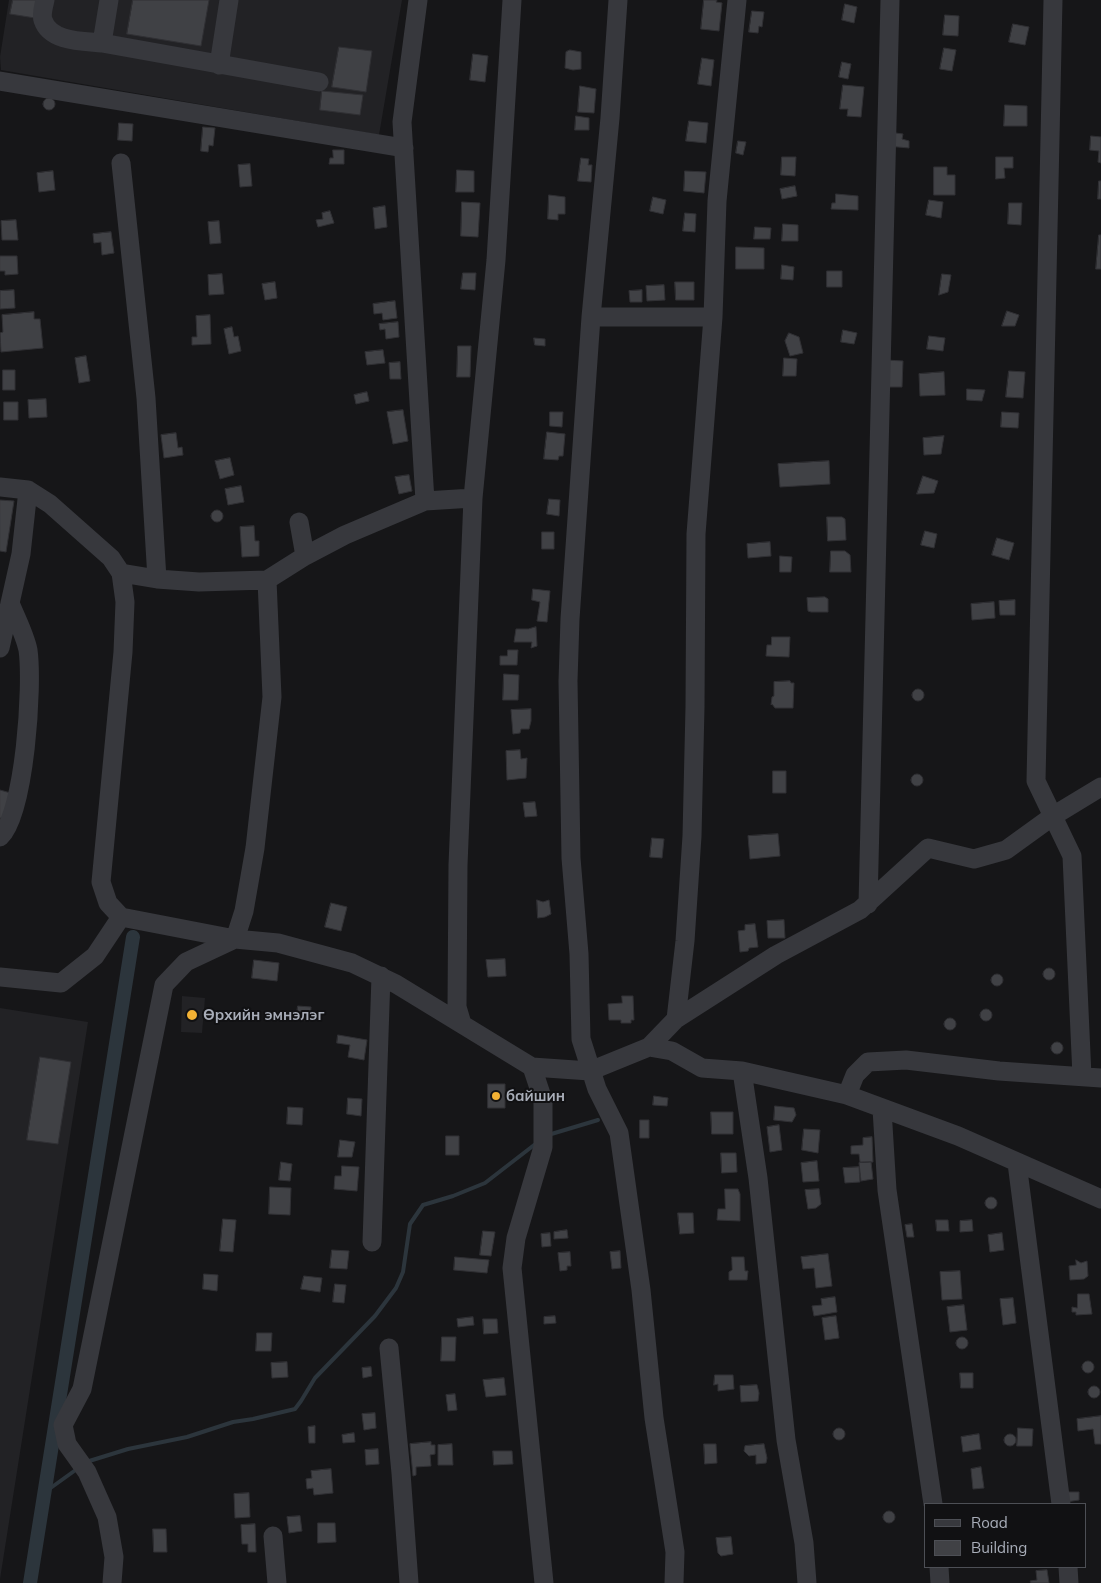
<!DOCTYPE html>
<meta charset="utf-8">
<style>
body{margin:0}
#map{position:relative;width:1101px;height:1583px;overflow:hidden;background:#161618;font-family:Mulish,sans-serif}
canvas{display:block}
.legend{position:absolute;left:924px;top:1503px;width:162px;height:65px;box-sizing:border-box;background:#111113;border:1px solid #4d4f55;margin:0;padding:6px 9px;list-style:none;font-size:15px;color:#a8adb8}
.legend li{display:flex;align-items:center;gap:10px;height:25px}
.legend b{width:25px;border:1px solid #4d4f55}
</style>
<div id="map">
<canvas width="1101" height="1583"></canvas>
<ul class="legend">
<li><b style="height:6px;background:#37383d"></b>Road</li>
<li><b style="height:14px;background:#404145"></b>Building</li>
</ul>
</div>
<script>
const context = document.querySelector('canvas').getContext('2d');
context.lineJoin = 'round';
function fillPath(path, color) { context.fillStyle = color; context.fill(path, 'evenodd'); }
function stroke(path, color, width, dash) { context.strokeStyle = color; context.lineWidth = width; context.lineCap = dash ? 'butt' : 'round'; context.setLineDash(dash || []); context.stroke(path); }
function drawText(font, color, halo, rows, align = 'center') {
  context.font = font + ' Mulish,sans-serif'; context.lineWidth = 4; context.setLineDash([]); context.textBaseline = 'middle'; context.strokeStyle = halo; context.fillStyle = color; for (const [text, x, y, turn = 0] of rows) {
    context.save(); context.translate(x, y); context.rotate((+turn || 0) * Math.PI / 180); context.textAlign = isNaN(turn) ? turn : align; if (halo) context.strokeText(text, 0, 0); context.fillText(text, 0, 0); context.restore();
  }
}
const built = new Path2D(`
 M9 0H402L379 135 1 70 0 57Z
 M182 996 205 998 202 1033 181 1032Z
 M0 1008 88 1022 0 1579Z`);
const stream = new Path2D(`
 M548 1135 598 1120
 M86 1462 128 1449 187 1437 233 1422 253 1419 295 1409 301 1401 315 1378 375 1316 396 1288 403 1272 410 1224 423 1205 453 1196 485 1183 538 1142
 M45 1492 77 1469`);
const canal = new Path2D(`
 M30 1583 133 937`);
const building = new Path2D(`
 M13 0H38L35 18 10 14Z
 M133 0H209L201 46 127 34Z
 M704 0H717L716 2 722 3 719 31 701 29Z
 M845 4 857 7 854 23 842 20Z
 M752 11 764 12 762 27 759 26 758 33 749 32Z
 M945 15 959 16 958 36 943 35Z
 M1013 24 1029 27 1025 45 1009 42Z
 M339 47 372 51 366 92 332 87Z
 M944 48 956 50 952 71 940 69Z
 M570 50 581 52V69L573 70 565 68 566 52Z
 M473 54 488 56 485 82 470 80Z
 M702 58 714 60 711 86 698 84Z
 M842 62 851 64 848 79 839 77Z
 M843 85 864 87 861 117 847 116 848 109H840Z
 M580 86 596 89 594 113 578 112Z
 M322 91 363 95 360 115 320 110Z
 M43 104a6 6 0 1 1 12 0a6 6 0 1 1-12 0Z
 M1005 105 1027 106V126H1004Z
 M576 116 589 118V130H575Z
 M689 121 708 123 706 143 686 141Z
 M119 123 133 124 132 141 118 140Z
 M203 127 215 128 213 146 209 145 208 152 201 151Z
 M888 132 903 134 902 139 909 141V148L887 146Z
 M1091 136 1101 137V163L1098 162 1099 151 1090 150Z
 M738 141 746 142 743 155 736 153Z
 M333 150H344V164H329L330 158H333Z
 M782 157H796L795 176 781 175Z
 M996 157H1013V168H1004L1005 178 996 179Z
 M581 158 589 159 588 165H592L591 182 578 181Z
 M250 164 252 186 240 187 238 165Z
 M934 167H947V175H955V195H934Z
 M457 170 474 171V192H456Z
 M53 171 55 190 39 192 37 173Z
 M685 171 706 172 704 193 684 191Z
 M1099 181H1101V199H1098Z
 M795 186 797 196 782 199 780 189Z
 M836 194 858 196V210L831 209 832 203H835Z
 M549 195 565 197V214H558V220L548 219Z
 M653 197 666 200 663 214 650 211Z
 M929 200 943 202 941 218 926 215Z
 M462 202 480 203 478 237 461 236Z
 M1009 203H1022L1021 225 1008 224Z
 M385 206 387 227 375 229 373 208Z
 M330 211 334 223 318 227 316 220 323 219 322 213Z
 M685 213 696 214 695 232 683 231Z
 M16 220 18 240H2L1 221Z
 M219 221 221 243 210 244 208 222Z
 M783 224 798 225V241H782Z
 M755 227 771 228 770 239H754Z
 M111 232 114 253 102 255 101 242 94 243 93 234Z
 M1099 235H1101V269H1096Z
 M736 247 764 248V269H736Z
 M0 256H17L18 274 5 275V271H0Z
 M782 265 794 267 793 280 781 279Z
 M827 271H842V287H827Z
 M463 273H476L475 290 461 289Z
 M222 274 224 294 209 295 208 275Z
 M942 274 951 275 948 292 939 295Z
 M275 282 277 298 265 300 262 284Z
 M675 282H694V300H676Z
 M664 285 665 300 647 301 646 286Z
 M14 290 15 308 0 309V291Z
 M642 290V302H630L629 291Z
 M395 301 397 318 383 320 382 313 374 314 373 304Z
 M1007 311 1019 315 1015 326H1002Z
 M34 312V319H40L43 348 1 352 0 333 3 332 2 315Z
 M210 315 211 344 192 345V337H197L196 316Z
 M398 322 399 337 386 339 385 329 380 330 379 324Z
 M232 327 234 337 238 336 241 351 229 354 224 329Z
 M843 330 857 333 854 344 841 342Z
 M789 333 799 337 803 353 790 356 785 341Z
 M929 336 945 338 943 351 927 349Z
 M534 338 545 339V346L535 345Z
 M458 346H471L470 377H457Z
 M383 350 385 363 367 365 365 352Z
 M86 356 90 381 79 383 75 358Z
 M784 358 797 359 796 376H783Z
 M886 360 903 361 902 387H885Z
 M400 362 401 379H390L389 363Z
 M3 370H15V390H3Z
 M1009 371 1025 372 1023 398 1006 397Z
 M944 372 945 395 920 396 919 374Z
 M967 389 985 390 982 401 967 400Z
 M367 392 369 401 356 404 354 395Z
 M46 399 47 417 29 418 28 400Z
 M4 402H18V420H4Z
 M403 410 408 441 393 444 387 412Z
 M550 412H563L562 427 550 426Z
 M1002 412 1019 413 1018 428 1001 427Z
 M547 432 565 434 563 456H559L558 460 544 459Z
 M176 433 178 448 182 447 183 455 164 458 161 435Z
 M944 436 941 454 924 455 923 438Z
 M230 458 234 475 220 479 215 461Z
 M829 461 830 484 780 487 778 464Z
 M409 475 412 491 399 494 395 477Z
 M923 476 938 481 934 493 917 494Z
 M241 486 244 502 228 505 225 489Z
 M549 499 560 500 559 516 547 514Z
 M0 500 14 501 6 552 0 551Z
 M211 516a6 6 0 1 1 12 0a6 6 0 1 1-12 0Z
 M827 517H842L845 519 846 540 828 541Z
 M254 526 255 541H259V556L242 557 240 527Z
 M925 531 937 534 934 548 921 545Z
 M542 532H554V549H542Z
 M997 538 1014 543 1009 560 992 555Z
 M770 542 771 556 748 558 747 544Z
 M831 551H845L850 555 851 572H830Z
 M780 556 792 557 791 572H780Z
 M533 589 550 591 547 622 537 621 540 602 532 600Z
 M825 597 828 599V612H811L808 611 807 598Z
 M1015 600V615H1000L999 601Z
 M994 602 995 618 972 620 971 604Z
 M536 627 537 646 531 648 532 642H514L516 629H528Z
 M772 637H790L789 657 766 656 767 645H771Z
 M508 650H518L517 665H500V656H507Z
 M504 674 519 675 518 700H503Z
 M790 681 791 683H794L793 708H775L772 704 771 705 772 697 774 696V682Z
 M912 695a6 6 0 1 1 12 0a6 6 0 1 1-12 0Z
 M531 709V721L529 729H521L520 733 513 734 511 710Z
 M520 750 521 759 527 758 526 778 507 780 506 751Z
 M773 771H786V793H773Z
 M911 780a6 6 0 1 1 12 0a6 6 0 1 1-12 0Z
 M0 790 14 794 9 820 0 818Z
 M535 802 537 816 525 817 523 803Z
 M778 834 780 856 750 859 748 836Z
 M652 838 664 839 662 858 650 857Z
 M537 900 543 902 549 900 551 914 545 917 538 918Z
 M331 903 347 907 341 931 325 927Z
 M784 920 785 938H768L767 921Z
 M755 924 758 947 749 948 748 951 740 952 738 931 745 930V925Z
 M505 959 506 976 488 977 486 960Z
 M254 960 279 963 277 981 252 978Z
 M1043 974a6 6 0 1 1 12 0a6 6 0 1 1-12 0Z
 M991 980a6 6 0 1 1 12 0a6 6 0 1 1-12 0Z
 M622 996H633L634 1020H631V1023H621V1020H609L608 1004 622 1003Z
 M298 1006 311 1007 310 1021 296 1020Z
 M980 1015a6 6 0 1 1 12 0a6 6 0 1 1-12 0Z
 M944 1024a6 6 0 1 1 12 0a6 6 0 1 1-12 0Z
 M338 1035 367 1040 364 1060 348 1057 350 1045 337 1043Z
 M1051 1048a6 6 0 1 1 12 0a6 6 0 1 1-12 0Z
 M40 1057 71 1062 58 1144 27 1140Z
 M488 1084H505V1108H488Z
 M654 1096 668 1098 667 1106 653 1105Z
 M348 1098 362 1099 361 1116 347 1114Z
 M775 1106 794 1108 796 1115 792 1122 774 1120Z
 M288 1107 303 1108 302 1125 287 1124Z
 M711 1112H733V1134H712Z
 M640 1120H649V1138H640Z
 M779 1125 782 1150 770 1152 767 1127Z
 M804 1129 820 1130 818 1153 802 1150Z
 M446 1136H459V1155H446Z
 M872 1137 873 1162H860L859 1154H851V1146L863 1145V1138Z
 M340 1140 355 1142 352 1157H338Z
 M721 1153H736L737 1172 722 1173Z
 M817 1161 819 1181 803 1182 801 1163Z
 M281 1162 292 1164 290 1181 279 1180Z
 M871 1162 873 1179 861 1181 859 1163Z
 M342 1166 359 1167 357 1191 334 1189 335 1176H341Z
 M859 1167 860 1182 845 1183 843 1168Z
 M270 1187 291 1188 290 1215 269 1214Z
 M725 1189H738L740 1194V1221L717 1220 718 1209H725Z
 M819 1189 821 1204 816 1208 808 1209 805 1190Z
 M985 1203a6 6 0 1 1 12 0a6 6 0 1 1-12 0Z
 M678 1213H693L694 1233 680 1234Z
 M223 1219 236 1220 233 1252 220 1251Z
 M936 1220H948L949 1231H937Z
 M972 1220 973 1231 960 1232V1221Z
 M912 1224 914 1237H907L905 1225Z
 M567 1230 568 1238 554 1239V1232Z
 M483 1231 495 1232 491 1256 480 1255Z
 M550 1233 551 1246 542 1247 541 1234Z
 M1002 1233 1004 1250 990 1252 988 1235Z
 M332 1250 349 1251 347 1269 330 1268Z
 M620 1251 621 1268 612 1269 610 1252Z
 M570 1252 571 1266H567V1270L560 1271 558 1253Z
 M828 1254 832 1286 816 1288 814 1268 803 1269 801 1257Z
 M455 1257 489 1260 487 1273 454 1270Z
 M732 1257H744L745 1271H748L747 1280H729V1272L732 1270Z
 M1076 1260 1081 1263 1087 1261 1088 1276 1084 1279 1070 1280 1069 1266 1076 1265Z
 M960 1271 962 1299 942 1300 940 1272Z
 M204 1274 218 1275 217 1291 203 1289Z
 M304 1276 322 1278 320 1292 301 1289Z
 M335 1284 346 1285 344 1303 333 1302Z
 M1078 1294H1089L1092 1314 1076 1315V1312H1072V1307L1077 1308Z
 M835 1297 837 1312 814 1316 812 1306 822 1305 821 1299Z
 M1013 1298 1016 1323 1003 1325 1000 1299Z
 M964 1305 967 1330 950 1332 947 1307Z
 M555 1316 556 1323 544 1324V1317Z
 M836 1316 839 1338 825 1340 822 1318Z
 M473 1317 474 1325 458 1327 457 1319Z
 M483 1319H497L498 1333 484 1334Z
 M257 1333H272L271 1351H256Z
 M956 1343a6 6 0 1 1 12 0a6 6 0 1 1-12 0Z
 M442 1337H456L455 1361H441Z
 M1082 1367a6 6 0 1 1 12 0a6 6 0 1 1-12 0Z
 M287 1362 288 1377 272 1378 271 1363Z
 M371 1367 372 1376 363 1378 362 1368Z
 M960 1373H973V1388H961Z
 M715 1375H733L734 1389 718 1391V1384L714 1385Z
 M504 1378 506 1395 486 1397 483 1380Z
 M757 1385 759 1393 758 1401 741 1402 740 1386Z
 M1088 1392a6 6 0 1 1 12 0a6 6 0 1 1-12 0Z
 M455 1394 457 1410 448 1411 446 1395Z
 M375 1413 376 1428 364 1430 362 1414Z
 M1101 1416V1444H1095L1093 1429 1078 1431 1077 1419Z
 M315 1426V1443H309L308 1427Z
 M833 1434a6 6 0 1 1 12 0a6 6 0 1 1-12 0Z
 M1018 1428 1033 1429 1032 1446H1017Z
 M354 1433 355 1442 343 1443 342 1435Z
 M1004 1440a6 6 0 1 1 12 0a6 6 0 1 1-12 0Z
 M979 1434 981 1449 963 1452 961 1437Z
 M431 1442V1445H435V1454L430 1455 431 1466 416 1467V1475L413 1476 410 1444Z
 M452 1444 453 1465H438V1445Z
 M704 1444H716L717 1463 705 1464Z
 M764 1444 767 1458 766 1463 756 1464V1455L749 1456 744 1451 745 1446Z
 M378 1449 379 1464 366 1465 365 1450Z
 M493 1451H512L513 1464 494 1465Z
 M981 1467 984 1488 973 1489 971 1469Z
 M331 1469 333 1493 314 1495 313 1488 307 1489 306 1479 312 1478 311 1471Z
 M1065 1492H1079V1500L1066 1502Z
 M249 1493 250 1517 235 1518 234 1494Z
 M883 1517a6 6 0 1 1 12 0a6 6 0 1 1-12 0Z
 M300 1516 302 1531 289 1533 287 1517Z
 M318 1523H335L336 1542 318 1543Z
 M255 1524 256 1552H248V1544H242L241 1525Z
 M153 1529H166L167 1552H154Z
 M731 1537 733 1554 721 1556 718 1553 716 1538Z
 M1047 1570 1049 1583H1031L1030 1581 1037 1580 1036 1571Z`);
const minor = new Path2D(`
 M45 0C44 5 41 14 43 20 50 42 83 41 102 43L319 82
 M418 0 402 122 425 501
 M618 0 610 118 591 317 570 619 568 681 571 858 579 954 581 1039 597 1089 619 1133 641 1290 654 1418 675 1552 674 1583
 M1053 0 1036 781 1072 856 1082 1076
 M102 43 109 0
 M219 65 229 0
 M0 81 404 148
 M121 163 146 398 157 579
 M591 317H713
 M0 487 28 490 50 504 111 558 121 573 125 602 123 652 101 882 108 903 121 917 235 939 278 943 352 963 396 984 532 1067 590 1071 649 1047 672 1051 702 1068 742 1071 847 1095 958 1136 1101 1199
 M299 522 305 556
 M121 573 157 579 199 582 267 580 305 556 345 535 425 501 473 498
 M0 648 21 554 28 490
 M0 837C25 813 33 685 28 650 25 635 16 618 10 603
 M868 904 890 0
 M0 977 61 983 95 956 121 917
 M676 1019 685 941 692 836 695 707 696 534 713 317 717 201 737 0
 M462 1024 457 1007 458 865 473 498 496 260 512 0
 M649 1047 676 1019 776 955 860 910 928 848 974 859 1006 850 1053 816 1101 787
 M532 1067 543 1100V1147L516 1238 512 1268 544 1583
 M742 1071 758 1178 786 1440 804 1543 807 1583
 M847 1095 855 1075 868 1062 906 1060 999 1071 1101 1078
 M882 1109 887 1190 933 1504
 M1017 1163 1061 1504
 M372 1242 381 976
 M389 1348 401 1473 409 1583
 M273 1536 277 1583
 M939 1567 940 1583
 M1068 1567 1069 1583
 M112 1583 114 1557 107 1517 87 1472 67 1444 63 1425 82 1389 164 985 186 962 235 939 244 911 255 848 272 697 267 580`);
const markers = [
 [192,1015,6,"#f2b134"],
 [496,1096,5,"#f2b134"]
];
const poiNames = [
 ["Өрхийн эмнэлэг",203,1015],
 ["байшин",506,1096]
];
fillPath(built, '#222225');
stroke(stream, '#2c353c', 4);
stroke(canal, '#2c353c', 14);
fillPath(building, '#404145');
stroke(building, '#303034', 1);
stroke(minor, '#37383d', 19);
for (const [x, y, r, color] of markers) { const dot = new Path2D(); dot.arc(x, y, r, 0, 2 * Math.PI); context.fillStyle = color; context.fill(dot); stroke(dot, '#111113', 2); }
drawText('bold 15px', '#a8adb8', '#111113', poiNames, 'left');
</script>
